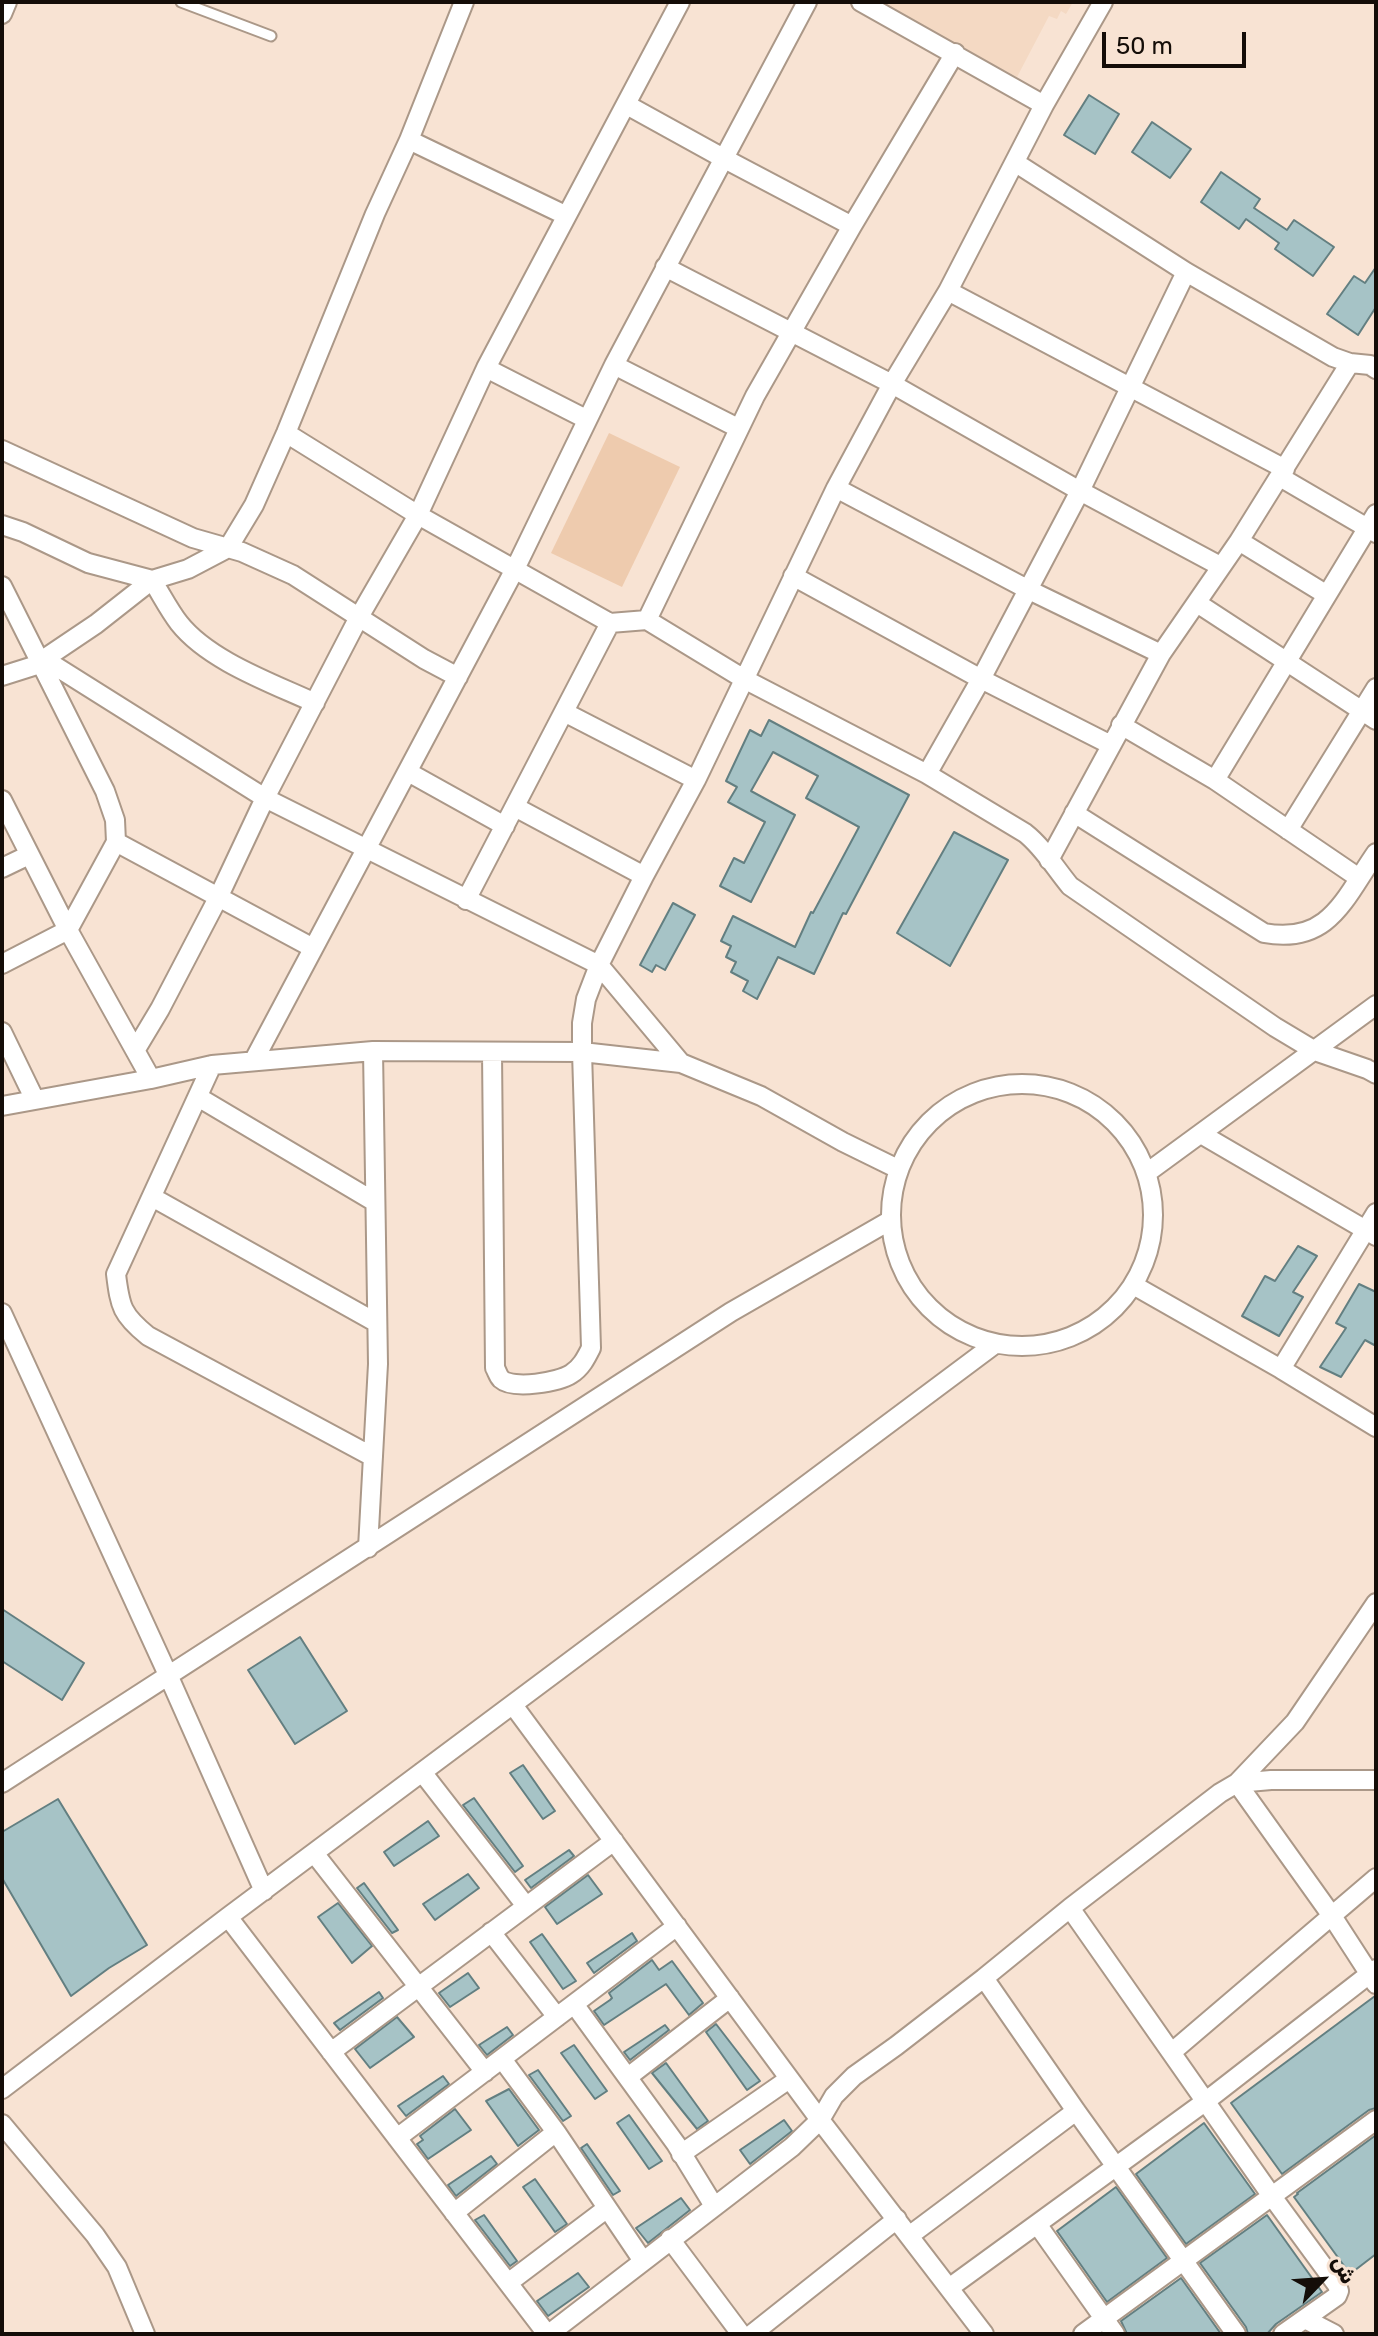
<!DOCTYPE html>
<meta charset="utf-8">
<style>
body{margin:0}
#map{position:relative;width:1378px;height:2336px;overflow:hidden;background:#f8e3d3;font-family:Rubik,"Noto Naskh Arabic",sans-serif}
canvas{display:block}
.frame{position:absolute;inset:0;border:4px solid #140d08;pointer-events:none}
.north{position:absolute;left:1282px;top:2240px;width:80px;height:80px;-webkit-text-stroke:6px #f8e3d3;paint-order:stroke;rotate:65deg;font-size:22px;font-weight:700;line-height:32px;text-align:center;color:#140d08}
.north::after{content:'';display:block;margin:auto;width:28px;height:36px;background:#140d08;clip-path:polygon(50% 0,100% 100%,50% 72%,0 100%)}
.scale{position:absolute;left:1102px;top:32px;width:144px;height:36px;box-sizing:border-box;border:4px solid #140d08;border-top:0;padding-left:10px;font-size:24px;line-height:28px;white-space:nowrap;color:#140d08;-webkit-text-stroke:6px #f8e3d3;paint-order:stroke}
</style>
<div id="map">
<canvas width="1378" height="2336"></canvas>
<div class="frame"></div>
<div class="north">ش</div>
<div class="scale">50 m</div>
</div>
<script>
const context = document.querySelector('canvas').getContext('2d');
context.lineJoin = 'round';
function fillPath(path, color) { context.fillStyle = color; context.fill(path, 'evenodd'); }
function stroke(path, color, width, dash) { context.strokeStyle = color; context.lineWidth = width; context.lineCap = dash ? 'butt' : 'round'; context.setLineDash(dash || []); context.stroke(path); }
const built = new Path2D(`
 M874 2H1073L1066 14 1061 11 1057 19 1049 16 1017 77Z`);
const green = new Path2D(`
 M609 433 680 467 622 587 551 553Z`);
const building = new Path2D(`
 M1089 95 1119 114 1095 154 1064 135Z
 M1152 122 1191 149 1170 178 1132 152Z
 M1221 172 1260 199 1254 208 1287 230 1294 220 1334 247 1313 276 1275 249 1279 243 1246 219 1239 229 1201 202Z
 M1376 267V307L1358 335 1327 314 1354 276 1365 283Z
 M769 720 909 795 846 914 843 913 814 974 778 957 757 999 743 991 748 981 731 972 736 962 726 957 731 946 721 941 733 916 795 947 811 912 813 913 859 827 806 798 818 776 773 752 751 791 795 815 751 902 720 886 734 858 744 863 765 822 728 802 737 787 726 781 750 730 761 736Z
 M954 832 1008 860 950 966 897 933Z
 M673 903 695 915 665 970 656 965 652 972 640 965Z
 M1298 1246 1317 1256 1293 1292 1303 1297 1279 1336 1242 1316 1265 1276 1275 1281Z
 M1359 1284 1376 1292V1346L1365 1340 1341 1377 1320 1367 1346 1328 1336 1323Z
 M2 1609 84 1663 62 1700 2 1661Z
 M300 1637 347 1711 295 1744 248 1670Z
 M523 1765 555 1811 543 1819 510 1773Z
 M474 1798 523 1866 515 1872 463 1805Z
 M58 1799 147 1945 109 1968 71 1996 2 1878V1832Z
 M428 1821 439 1836 394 1866 384 1852Z
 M569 1850 574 1856 531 1888 525 1880Z
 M468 1874 479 1888 435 1920 423 1904Z
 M588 1875 602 1894 557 1924 545 1907Z
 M364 1883 398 1930 392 1933 357 1888Z
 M338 1903 372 1946 352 1963 318 1917Z
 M632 1933 637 1941 594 1973 587 1963Z
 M542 1934 576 1981 563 1989 530 1942Z
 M652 1960 659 1970 672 1961 703 2003 689 2015 666 1984 604 2025 594 2011 610 2000 612 1998 609 1993Z
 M468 1973 479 1988 450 2007 439 1993Z
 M379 1992 383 1998 340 2030 334 2023Z
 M1375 1996 1376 2108 1369 2110 1282 2174 1231 2103Z
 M397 2017 414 2037 370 2068 355 2049Z
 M716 2024 760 2081 747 2090 706 2032Z
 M665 2025 669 2030 630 2060 624 2052Z
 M507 2027 513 2035 487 2055 479 2045Z
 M574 2045 607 2091 595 2099 561 2053Z
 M666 2063 708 2121 697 2129 652 2073Z
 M538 2070 571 2116 563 2121 529 2075Z
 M443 2076 449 2084 406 2116 398 2106Z
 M509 2089 539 2130 518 2146 486 2101Z
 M455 2109 471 2130 428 2159 417 2144 423 2140 420 2136Z
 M629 2115 662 2161 649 2169 617 2123Z
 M784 2120 792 2131 750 2164 740 2150Z
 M1204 2123 1255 2194 1186 2244 1136 2174Z
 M1376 2135V2254L1350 2274 1294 2197 1298 2194 1297 2193Z
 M587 2144 620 2191 613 2195 581 2148Z
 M491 2156 497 2164 456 2196 448 2185Z
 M535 2179 567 2224 555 2232 523 2187Z
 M1116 2187 1167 2258 1107 2302 1057 2231Z
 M681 2198 690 2210 648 2243 636 2228Z
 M484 2215 517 2261 510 2266 475 2220Z
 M1267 2215 1322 2292 1276 2324 1267 2334H1248L1246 2327 1200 2263Z
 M578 2273 589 2287 548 2316 537 2301Z
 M1181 2278 1221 2334H1127L1121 2321Z`);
const lane = new Path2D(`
 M181 2 271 36`);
const street = new Path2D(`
 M861 2 1044 105
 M2 14 7 2
 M627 105 723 158 852 226
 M409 140 565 215
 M1016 163 1186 272 1333 357 1350 363 1370 365 1376 369
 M665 267 892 384 1080 491 1220 566
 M948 291 1285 469
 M614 365 738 428
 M486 368 586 419
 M286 433 418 515 610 623 647 620 744 679 927 774 1025 833C1043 847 1055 868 1070 886L1275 1027 1315 1051 1367 1069 1376 1074
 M2 450 193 538 242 552 293 575 424 659 458 677
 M1280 477 1376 533
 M836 488 1027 589 1161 654
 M2 525 23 532 88 563 152 580C161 594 169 610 179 623 209 661 272 683 315 703
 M1239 541 1327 595
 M793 576 981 679 1111 745
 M2 586 105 791 115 820 116 842 68 930 2 964
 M1197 603 1376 720
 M647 620 755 396 852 226 955 53
 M44 659 96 624 152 580 188 569 228 548 254 505 286 433 375 214 409 140 464 2
 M2 676 40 664 44 659 265 798 599 965 681 1063
 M564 712 696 780
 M1121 725 1215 780 1376 514
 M408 772 505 826
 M927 774 981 679 1080 491 1186 272
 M1215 780 1359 878
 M2 800 68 930 151 1079 212 1065 373 1051 582 1052 681 1063 761 1096 843 1142 898 1169
 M515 807 644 876
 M1074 813 1264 933C1329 945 1344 899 1376 853
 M1288 830 1376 688
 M116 842 313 948
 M1049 860 1161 654 1239 541 1350 363
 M2 868 29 855
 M466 900 610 623
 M2 1032 34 1098
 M136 1049 160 1009 218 898 265 798 359 617 418 515 486 368 680 2
 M492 1052 495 1368C497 1371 498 1376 501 1379 513 1390 559 1382 571 1374 581 1368 586 1358 591 1348L582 1052V1023L586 999 599 965 644 876 696 780 836 488 892 384 948 291 1044 105 1103 2
 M254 1060 515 569 614 365 807 2
 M212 1065 116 1274C120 1307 122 1315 148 1336L373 1457
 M891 1215a131 131 0 1 1 262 0a131 131 0 1 1-262 0Z
 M198 1097 375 1202
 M2 1106 151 1079
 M1201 1134 1376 1236
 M1148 1172 1376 1005
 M152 1197 377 1323
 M1135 1286 1281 1369 1376 1427
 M2 1313 169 1677 264 1891
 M1281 1369 1376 1213
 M368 1548 378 1364 373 1051
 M513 1705 820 2120 792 2147 549 2334
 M422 1772 526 1906
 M2 1783 731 1312 891 1220
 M314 1853 485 2072
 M1070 1908 984 1978 1076 2111 1236 2334
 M228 1917 547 2334
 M491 1932 557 2017
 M1376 1984 1332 1916 1237 1783 1295 1722 1376 1603
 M574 2004 676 2144 714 2206
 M331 2052 614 1841
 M1172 2052 1376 1878
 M502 2059 556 2132 643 2261
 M628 2077 730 1998
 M2 2089 228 1917 995 1344
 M2 2124 95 2235 117 2267 145 2334
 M397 2138 677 1926
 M681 2154 789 2079
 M454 2213 556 2132
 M1037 2224 1115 2334
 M909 2236 1076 2111
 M670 2239 741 2334
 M508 2283 606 2209
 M949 2288 1206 2101 1376 1969
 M1305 2319 1334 2334
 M752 2334 897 2219
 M984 2334 820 2120 834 2096 854 2076 896 2046 984 1978
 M1083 2334 1376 2120
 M1283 2334 1337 2296 1339 2291 1337 2285 1271 2195 1070 1908 1220 1793 1237 1783 1271 1780H1376`);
fillPath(built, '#f4d9c3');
fillPath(green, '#eecbae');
fillPath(building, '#a6c3c6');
stroke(building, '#637f81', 2);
stroke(lane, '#ab9888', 13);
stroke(street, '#ab9888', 22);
stroke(lane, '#fff', 9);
stroke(street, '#fff', 18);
</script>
